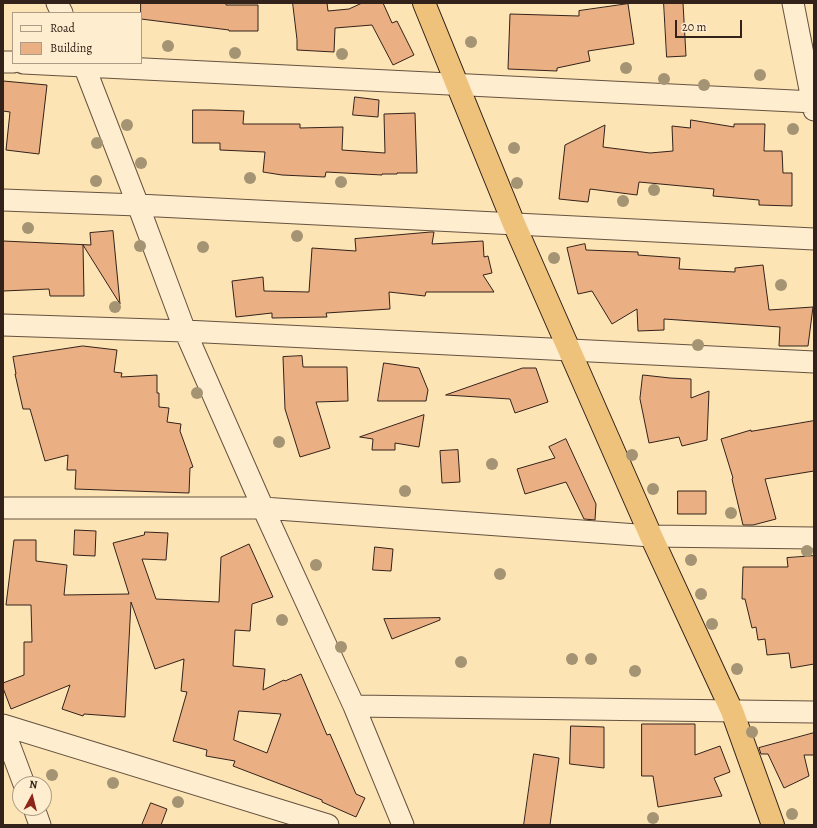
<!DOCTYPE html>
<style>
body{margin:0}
#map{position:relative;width:817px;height:828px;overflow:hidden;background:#fde4b4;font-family:Alegreya,serif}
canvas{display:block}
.frame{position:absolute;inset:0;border:4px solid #33221a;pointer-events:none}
.legend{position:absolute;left:12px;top:12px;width:130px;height:52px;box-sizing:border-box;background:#feedce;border:1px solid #ad9c86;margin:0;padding:5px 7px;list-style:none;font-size:12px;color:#33221a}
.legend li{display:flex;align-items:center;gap:8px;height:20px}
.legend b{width:20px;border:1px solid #ad9c86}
.north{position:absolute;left:12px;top:776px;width:40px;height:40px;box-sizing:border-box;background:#feedce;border:1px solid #ad9c86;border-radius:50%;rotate:7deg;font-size:11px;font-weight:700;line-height:16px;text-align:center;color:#33221a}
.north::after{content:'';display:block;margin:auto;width:14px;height:18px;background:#8f2418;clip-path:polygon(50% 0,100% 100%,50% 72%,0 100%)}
.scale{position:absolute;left:675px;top:20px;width:67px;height:18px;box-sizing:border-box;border:2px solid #33221a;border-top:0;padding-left:5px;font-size:12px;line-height:14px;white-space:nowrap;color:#33221a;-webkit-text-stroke:3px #feedce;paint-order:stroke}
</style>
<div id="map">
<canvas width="817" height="828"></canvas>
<div class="frame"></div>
<ul class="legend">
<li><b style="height:5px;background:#feedce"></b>Road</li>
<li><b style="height:11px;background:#ebaf84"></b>Building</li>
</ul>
<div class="north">N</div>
<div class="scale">20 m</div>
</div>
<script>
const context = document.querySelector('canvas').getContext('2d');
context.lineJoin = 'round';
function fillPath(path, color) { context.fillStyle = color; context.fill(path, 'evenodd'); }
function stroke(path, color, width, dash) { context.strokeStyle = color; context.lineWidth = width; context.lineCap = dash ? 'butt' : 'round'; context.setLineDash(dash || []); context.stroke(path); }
const building = new Path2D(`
 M141 3H226V5H258V31H229V30L141 19Z
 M293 3H327L328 11 349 9 362 3H383L392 23 397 21 414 55 393 65 372 25 335 28 334 52 297 50V40Z
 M664 3H683L686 56 667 57Z
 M628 4 634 44 588 51 590 61 557 68V71L508 69 510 14 579 16V11Z
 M3 81 47 85 39 154 6 150 10 112 3 111Z
 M355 97 379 100 378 117 353 115Z
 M193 110H211L244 111 243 124H300V128L343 127 342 150 385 153 384 114 415 113 417 173H397V174H382V175L326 172 325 177 282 175 263 172 265 152 220 150V143H193Z
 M691 120 734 127V124H765L764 151H782L783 173H792V206L759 205V200L713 196 714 189 639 182 637 195 590 189 588 202 559 199 565 145 605 125 603 147 650 153 673 151 672 126 690 128Z
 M113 231 120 304 83 245 84 296H50L49 289 3 291V241L91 245 90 233Z
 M431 232H434L432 244 483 241 484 257 488 256 492 273 483 275 494 292H426L425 296 389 292 390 309 326 313 327 317 272 318V313L236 317 232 281 263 277 264 291 309 292 312 248 356 251 355 239Z
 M585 244 586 250 638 252V255L680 258 679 269 735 272V268L763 265 769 310 813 307 808 346H779L780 327 664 319V330L638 331 637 309 612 324 592 291 578 294 567 248Z
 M83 346 117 350 114 372 122 373 121 377 157 375V393H159V407L169 408 167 422 181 424 180 431 193 467 190 468 189 493 75 489 76 470H67L68 455 45 461 30 409H23L15 374H16L13 357Z
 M302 356 303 367H347L348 401 316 402 330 448 300 457 285 409 283 357Z
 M384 363 419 368 428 390 426 401H378Z
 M523 368H536L548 402 515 413 510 399 446 395Z
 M643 375 670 378 691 379V398L709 391 707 440 682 446 679 437 649 443 640 399Z
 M424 415 419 447 395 443V450H372L373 439 360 437Z
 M814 421V471L765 479 776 519 753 525H743L732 479 733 478 721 439 751 430V431Z
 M566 439 596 504 595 520 584 519 566 482 525 494 517 469 555 458 549 447Z
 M458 450 460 482 442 483 440 451Z
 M678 491H706V514H678Z
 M75 530 96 531 95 556 74 555Z
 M145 532 168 533 166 560 142 559 156 599 219 602 221 557 249 544 273 597 252 604 250 631 235 630 233 666 265 669 263 690 284 680 285 681 301 674 327 735 330 734 356 794 365 798 356 817 322 802V800L233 766 235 761 206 756 207 750 173 741 187 692 181 691 184 659 155 669 131 602 125 717 84 714 83 716 62 709 70 685 11 709 3 688V683L24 675V642H32L31 605H6L14 540H36V561L67 565 64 595 129 594 113 543 144 535ZM239 711 281 714 267 753 234 740Z
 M375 547 393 549 391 571 373 570Z
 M814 556V664L791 668 789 653 767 655 765 639 758 640 756 627 752 628 745 599H742L743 567H788L787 558Z
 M440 618V620L392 639 384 619Z
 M642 724H695V755L720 746 730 772 714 778 722 796 658 807 653 776H642Z
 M571 726 604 727V768L570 764Z
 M814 733V755H804L809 776 784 788 768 754H761L759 748Z
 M534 754 559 758 550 825H524Z
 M151 803 167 809 161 825H142Z`);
const minor = new Path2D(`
 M57 3 62 13
 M793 3 814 110
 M3 62H13
 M23 63 814 102
 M83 63 138 205 185 331 263 508 354 706 403 825
 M3 200 138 205 814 239
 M3 325 185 331 814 362
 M3 508H263L651 536 814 538
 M354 706 814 712
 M3 725 328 825
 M3 728 24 784
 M34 808 40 825`);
const trunk = new Path2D(`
 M424 3 514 224 651 536 732 711 773 825`);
const trees = [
 [471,42],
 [168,46],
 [235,53],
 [342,54],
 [626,68],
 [760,75],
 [664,79],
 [704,85],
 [127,125],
 [793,129],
 [97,143],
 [514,148],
 [141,163],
 [250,178],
 [96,181],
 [341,182],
 [517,183],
 [654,190],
 [623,201],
 [28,228],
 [297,236],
 [140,246],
 [203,247],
 [554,258],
 [781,285],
 [115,307],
 [698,345],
 [197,393],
 [279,442],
 [632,455],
 [492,464],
 [653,489],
 [405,491],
 [731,513],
 [807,551],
 [691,560],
 [316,565],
 [500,574],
 [701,594],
 [282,620],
 [712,624],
 [341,647],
 [572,659],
 [591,659],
 [461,662],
 [737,669],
 [635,671],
 [752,732],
 [52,775],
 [113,783],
 [178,802],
 [792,814],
 [653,818]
];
fillPath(building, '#ebaf84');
stroke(building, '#33221a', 1);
stroke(minor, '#665240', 23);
stroke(trunk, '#33221a', 24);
stroke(minor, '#feedce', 21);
stroke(trunk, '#eec27a', 22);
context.fillStyle = '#a49473';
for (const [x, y] of trees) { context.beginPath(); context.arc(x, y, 6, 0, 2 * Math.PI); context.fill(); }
</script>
